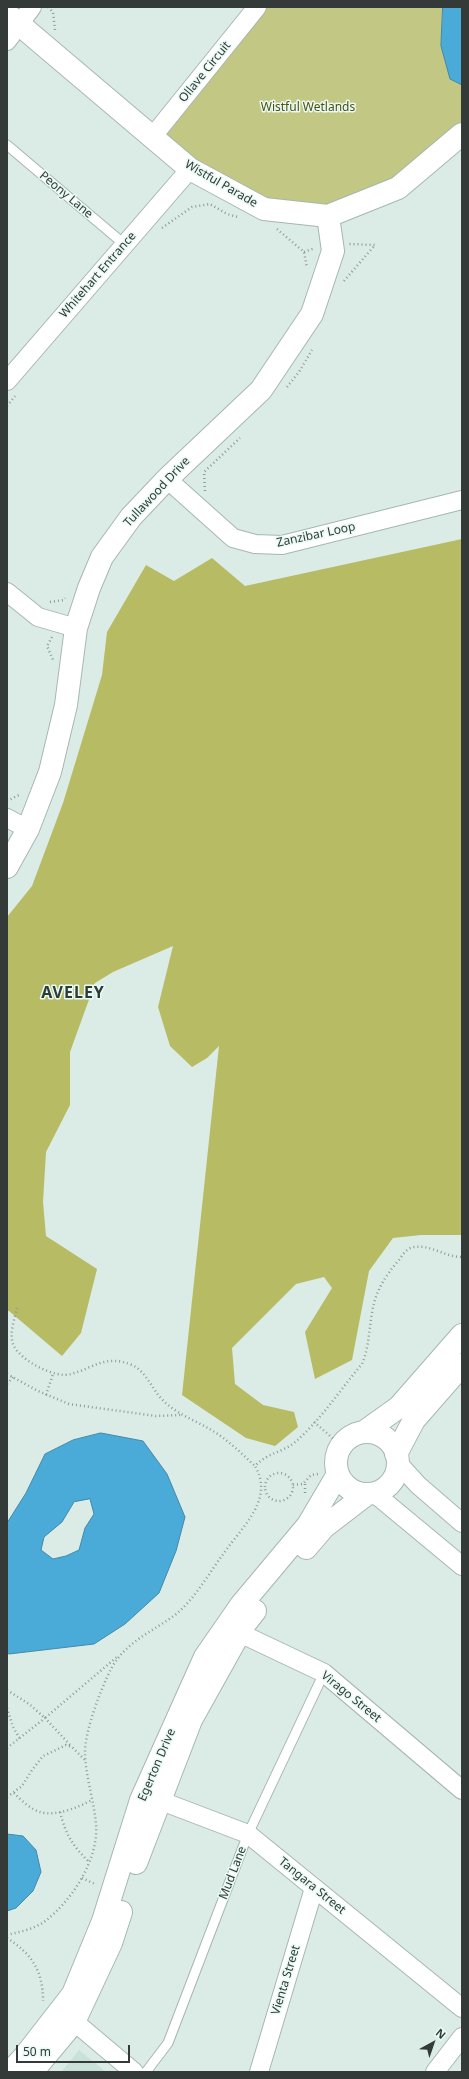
<!DOCTYPE html>
<style>
body{margin:0}
#map{position:relative;width:469px;height:2079px;overflow:hidden;background:#dbece6;font-family:"Noto Sans",sans-serif}
canvas{display:block}
.frame{position:absolute;inset:0;border:8px solid #333a37;pointer-events:none}
.north{position:absolute;left:413px;top:2023px;width:40px;height:40px;-webkit-text-stroke:3px #e8faf3;paint-order:stroke;rotate:40deg;font-size:11px;font-weight:700;line-height:16px;text-align:center;color:#333a37}
.north::after{content:'';display:block;margin:auto;width:14px;height:18px;background:#333a37;clip-path:polygon(50% 0,100% 100%,50% 72%,0 100%)}
.scale{position:absolute;left:16px;top:2045px;width:114px;height:18px;box-sizing:border-box;border:2px solid #333a37;border-top:0;padding-left:5px;font-size:12px;line-height:14px;white-space:nowrap;color:#333a37;-webkit-text-stroke:3px #e8faf3;paint-order:stroke}
</style>
<div id="map">
<canvas width="469" height="2079"></canvas>
<div class="frame"></div>
<div class="north">N</div>
<div class="scale">50 m</div>
</div>
<script>
const context = document.querySelector('canvas').getContext('2d');
context.lineJoin = 'round';
function fillPath(path, color) { context.fillStyle = color; context.fill(path, 'evenodd'); }
function stroke(path, color, width, dash) { context.strokeStyle = color; context.lineWidth = width; context.lineCap = dash ? 'butt' : 'round'; context.setLineDash(dash || []); context.stroke(path); }
function drawText(font, color, halo, rows, align = 'center') {
  context.font = font + ' "Noto Sans",sans-serif'; context.lineWidth = 3; context.setLineDash([]); context.textBaseline = 'middle'; context.strokeStyle = halo; context.fillStyle = color; for (const [text, x, y, turn = 0] of rows) {
    context.save(); context.translate(x, y); context.rotate((+turn || 0) * Math.PI / 180); context.textAlign = isNaN(turn) ? turn : align; if (halo) context.strokeText(text, 0, 0); context.fillText(text, 0, 0); context.restore();
  }
}
const built = new Path2D(`
 M79 2050 106 2072H61Z`);
const green = new Path2D(`
 M258 7H462V134L397 189 329 209 262 210 153 137Z`);
const forest = new Path2D(`
 M462 539V1235H421L393 1238 369 1271 352 1360 315 1379 305 1332 332 1288 324 1277 296 1284 232 1348 235 1384 263 1405 294 1412 298 1427 275 1446 246 1438 182 1395 219 1046 207 1058 192 1067 170 1046 158 1007 173 946 113 972 95 983 70 1052V1105L46 1152 43 1202 46 1236 97 1269 81 1333 62 1356 9 1311H7V917L32 886 63 803 102 675 107 632 146 565 174 581 212 558 245 586Z`);
const water = new Path2D(`
 M443 7H462V85L450 79 441 46Z
 M101 1433 143 1441 167 1474 185 1517 176 1551 159 1593 125 1624 94 1644 9 1654 7 1653V1523L26 1493 45 1454 73 1440ZM90 1499 94 1514 85 1528 79 1550 66 1556 53 1559 41 1550 44 1537 62 1522 74 1502Z
 M7 1834 23 1836 36 1850 41 1872 33 1891 16 1908 7 1911Z`);
const path = new Path2D(`
 M48 7 53 12 55 30
 M162 228 192 207 210 204 227 214 238 217
 M277 229 304 252 307 268
 M304 252 315 248
 M344 281 375 245 349 244
 M287 387 299 372 312 350
 M7 406 15 396
 M205 491 204 472 240 438
 M50 602 64 600 65 598
 M52 637 47 646 53 660
 M7 801 21 794
 M17 1308C15 1318 8 1336 14 1346 21 1361 56 1379 71 1374 94 1368 105 1354 132 1365 145 1371 151 1386 159 1396 173 1413 195 1420 213 1431 228 1440 241 1453 255 1466
 M7 1374 38 1391 69 1404 156 1416 181 1415
 M7 1384 13 1377
 M46 1395 53 1374
 M314 1422 336 1441
 M330 1457 336 1441 346 1433
 M265 1487a14 14 0 1 1 28 0a14 14 0 1 1-28 0Z
 M293 1485 303 1484 311 1475 318 1474
 M305 1493V1481
 M7 1690 29 1704 45 1718 118 1656
 M7 1708 13 1727 20 1739
 M7 1748 45 1718 72 1747
 M14 1793C21 1800 30 1809 40 1812 55 1817 79 1807 92 1800
 M7 1797 22 1786 32 1770 43 1756 56 1750 66 1745 72 1747 85 1760
 M60 1812C66 1835 72 1845 89 1862
 M82 1878 95 1884
 M7 1935C19 1932 34 1929 44 1922 72 1901 99 1859 96 1824 94 1801 86 1778 85 1755 84 1732 101 1689 111 1669 125 1642 152 1632 175 1615 195 1599 209 1573 224 1553 235 1537 251 1521 258 1503 263 1490 262 1478 255 1466 269 1452 281 1453 294 1443 320 1421 340 1390 362 1364 369 1347 369 1330 372 1313 375 1292 385 1276 399 1260 403 1254 408 1247 415 1247 432 1245 445 1257 462 1257
 M7 1938C32 1954 43 1971 43 2001`);
const service = new Path2D(`
 M7 145 124 244
 M146 2072 168 2043 248 1834 324 1673`);
const minor = new Path2D(`
 M7 41 32 7
 M153 136 257 7
 M7 381 190 169
 M167 479 233 538 255 544 282 545 462 500
 M7 592 38 617 76 628
 M7 818 28 829
 M398 1463 418 1485 462 1523
 M374 1493 462 1566
 M229 1628 324 1673 462 1790
 M148 1796 248 1834 462 2008
 M64 2013 134 2072
 M259 2072 314 1888
 M435 2072 462 2037`);
const tertiary = new Path2D(`
 M7 14 190 169 264 209 328 216 398 188 462 134
 M7 867 28 829 50 772 66 705 76 628 89 588 102 557 131 517 167 479 261 390 312 314 333 251 328 216
 M364 1432 399 1407 462 1335
 M336 1463a31 31 0 1 1 62 0a31 31 0 1 1-62 0Z
 M396 1454 414 1420 462 1365
 M306 1548 324 1527 367 1494
 M136 1863 191 1720 244 1625 255 1611
 M10 2072 24 2057 73 1994 103 1921 141 1800 205 1657 241 1605 308 1525 338 1474
 M32 2072 74 2022 111 1943 121 1912`);
const streetNames = [
 ["Ollave Circuit",205,72,-51],
 ["Wistful Parade",221,184,30],
 ["Peony Lane",66,195,40],
 ["Whitehart Entrance",98,275,-49],
 ["Tullawood Drive",157,492,-47],
 ["Zanzibar Loop",316,535,-12],
 ["Virago Street",351,1697,39],
 ["Egerton Drive",157,1765,-67],
 ["Mud Lane",233,1873,-69],
 ["Tangara Street",312,1886,39],
 ["Vienta Street",286,1980,-73]
];
const parkNames = [
 ["Wistful Wetlands",308,108]
];
const districtNames = [
 ["AVELEY",73,993]
];
fillPath(built, '#c9e2d9');
fillPath(green, '#c3c784');
fillPath(forest, '#b7bb64');
fillPath(water, '#4aabd8');
stroke(water, '#4389a8', 1);
stroke(service, '#a6b7b1', 11);
stroke(minor, '#a6b7b1', 20);
stroke(tertiary, '#a6b7b1', 24);
stroke(path, '#8e9a96', 2.5, [1, 3]);
stroke(service, '#fff', 9);
stroke(minor, '#fff', 18);
stroke(tertiary, '#fff', 22);
drawText('12px', '#333a37', '#e8faf3', streetNames);
drawText('12px', '#4d4f0c', '#e8faf3', parkNames);
context.letterSpacing = '1px';
drawText('bold 16px', '#2d3b36', '#e8faf3', districtNames);
context.letterSpacing = '0px';
</script>
